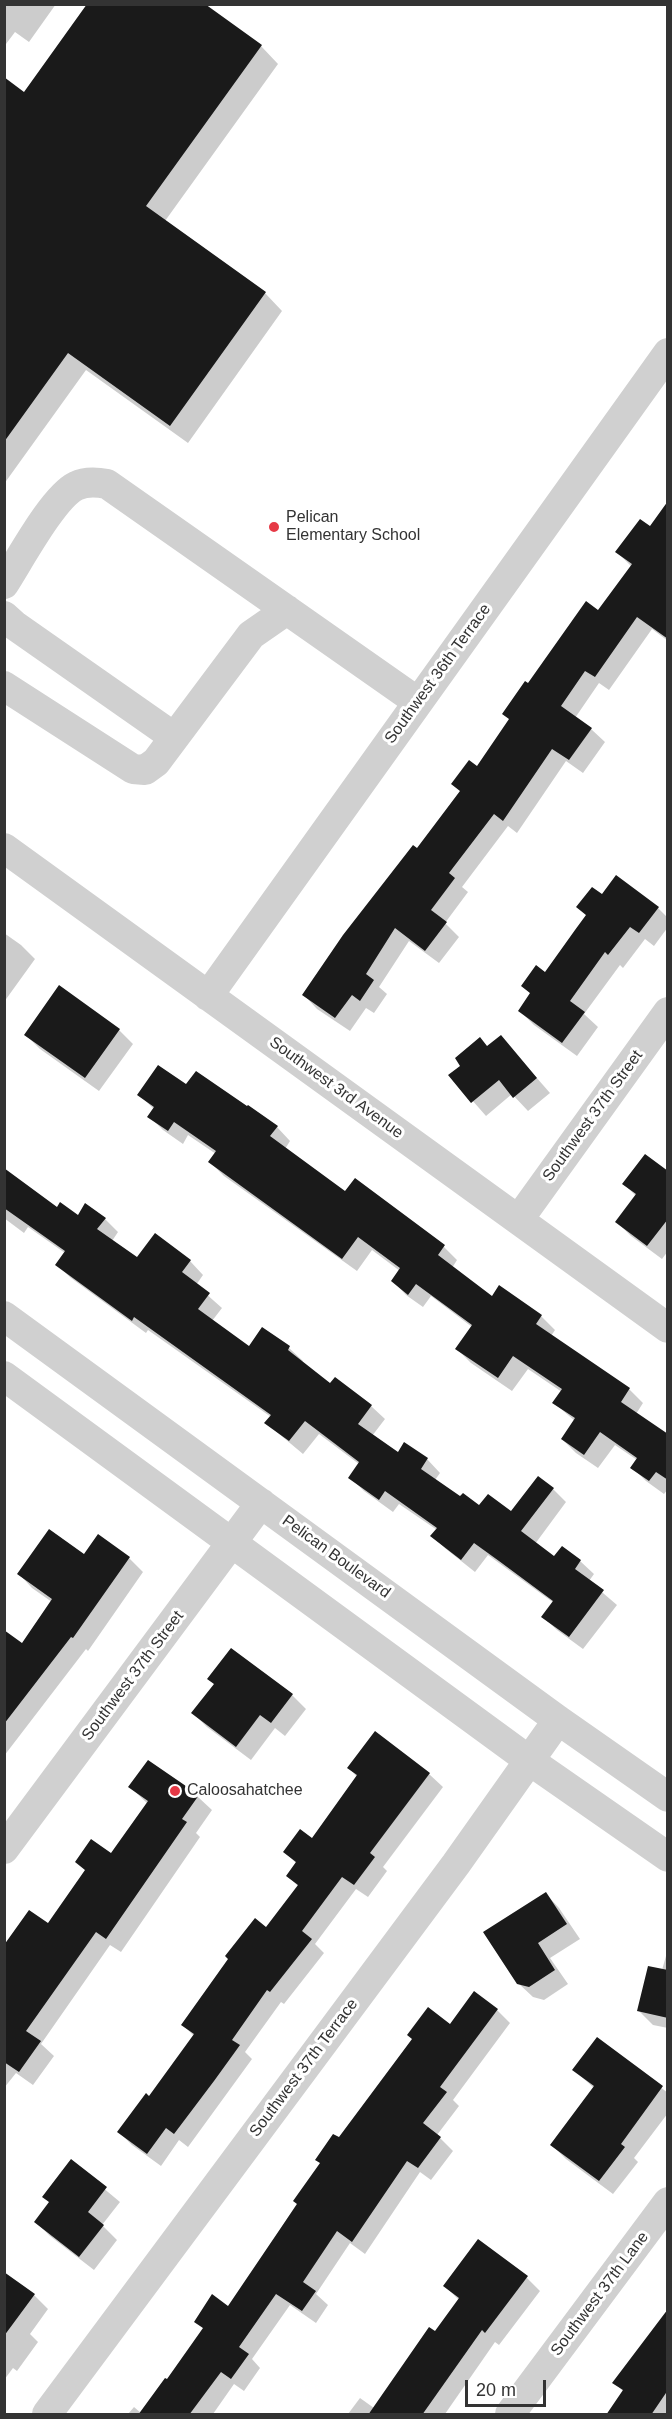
<!DOCTYPE html>
<style>
body{margin:0}
#map{position:relative;width:672px;height:2419px;overflow:hidden;background:#fff;font-family:Helvetica,sans-serif}
canvas{display:block}
.frame{position:absolute;inset:0;border:6px solid #333;pointer-events:none}
.scale{position:absolute;left:465px;top:2380px;width:81px;height:27px;box-sizing:border-box;border:3px solid #333;border-top:0;padding-left:8px;font-size:18px;line-height:21px;white-space:nowrap;color:#333;-webkit-text-stroke:4px #fff;paint-order:stroke}
</style>
<div id="map">
<canvas width="672" height="2419"></canvas>
<div class="frame"></div>
<div class="scale">20 m</div>
</div>
<script>
const context = document.querySelector('canvas').getContext('2d');
context.lineJoin = 'round';
function fillPath(path, color) { context.fillStyle = color; context.fill(path, 'evenodd'); }
function stroke(path, color, width, dash) { context.strokeStyle = color; context.lineWidth = width; context.lineCap = dash ? 'butt' : 'round'; context.setLineDash(dash || []); context.stroke(path); }
function drawText(font, color, halo, rows, align = 'center') {
  context.font = font + ' Helvetica,sans-serif'; context.lineWidth = 6; context.setLineDash([]); context.textBaseline = 'middle'; context.strokeStyle = halo; context.fillStyle = color; for (const [text, x, y, turn = 0] of rows) {
    context.save(); context.translate(x, y); context.rotate((+turn || 0) * Math.PI / 180); context.textAlign = isNaN(turn) ? turn : align; if (halo) context.strokeText(text, 0, 0); context.fillText(text, 0, 0); context.restore();
  }
}
const shadow = new Path2D(`
 M4 4H56L29 42 15 32 6 44Z
 M261 46 278 64 165 221 265 293 282 311 188 443 86 370 4 484V85L25 94Z
 M668 504V641L652 629 609 690 599 683 575 718 591 729 605 742 583 773 566 761 517 833 508 826 462 887 468 892 445 923 459 937 439 963 409 941 379 987 387 994 374 1013 366 1008 350 1031 317 1009 304 995 417 850 477 768 510 720 528 685 599 612 632 567 617 552 650 528Z
 M602 897 658 908 668 918V927L654 946 645 939 623 968 620 965 584 1014 598 1027 577 1056 534 1025 520 1011 531 994 523 986 546 974 587 916 578 907Z
 M4 933 21 945 35 959 4 1002Z
 M59 987 119 1030 133 1044 99 1091 40 1049 26 1035Z
 M501 1037 550 1093 528 1111 512 1094 486 1116 450 1075Z
 M186 1086 277 1127 290 1141 285 1149 346 1193 444 1247 457 1260 452 1268 492 1298 499 1288 541 1316 555 1330 551 1336 629 1389 643 1403 636 1414 666 1435 668 1434V1489L664 1494 646 1481 632 1467 637 1460 615 1445 598 1468 576 1453 562 1439 575 1421 554 1403 562 1392 528 1369 512 1391 471 1363 457 1349 472 1327 431 1296 423 1307 406 1295 393 1281 400 1271 372 1250 357 1271 224 1176 210 1162 216 1154 188 1135 183 1144 163 1130 149 1116 154 1109 139 1095Z
 M4 1170 57 1209 78 1217 105 1219 118 1232 112 1241 137 1259 190 1261 203 1275 196 1285 222 1308 212 1321 250 1348 263 1329 289 1348 303 1361 301 1363 330 1385 371 1406 385 1419 372 1436 398 1454 427 1459 440 1473 435 1480 461 1498 479 1507 511 1513 553 1489 566 1502 535 1544 554 1558 580 1561 594 1574 589 1581 617 1605 583 1649 557 1630 543 1617 554 1603 514 1574 488 1555 475 1572 446 1549 432 1536 437 1530 399 1504 393 1512 364 1491 350 1477 359 1464 319 1434 303 1454 266 1423 271 1417 148 1330 146 1333 71 1278 57 1265 65 1253 28 1227 24 1233 4 1218Z
 M668 1173V1251L662 1259 631 1236 617 1222 636 1196 624 1184Z
 M85 1556 129 1558 143 1572 88 1651 86 1649 4 1756V1633L23 1645 52 1602 32 1588 19 1574Z
 M292 1695 306 1709 285 1736 275 1728 251 1760 207 1727 193 1713Z
 M375 1733 429 1774 443 1787 383 1867 387 1871 368 1897 356 1889 315 1944 324 1953 284 2004 281 2002 245 2052 252 2059 188 2147 179 2140 161 2166 132 2145 119 2132 150 2098 194 2036 183 2025 266 1929 299 1887 288 1876 297 1864 285 1852 312 1840 357 1777 349 1768Z
 M130 1787 198 1797 212 1810 196 1833 200 1837 121 1952 110 1945 41 2044 54 2056 33 2085 16 2073 4 2088V1957L48 1926 86 1871 77 1862 112 1855 148 1804Z
 M546 1894 559 1908 580 1939 550 1958 568 1984 544 2000 533 1997 518 1983Z
 M668 1949V2028L653 2025 639 2011 662 1970Z
 M497 2010 510 2023 453 2100 459 2106 437 2135 453 2151 431 2180 420 2172 365 2254 350 2243 316 2294 328 2305 316 2323 290 2305 252 2359 260 2368 244 2391 234 2384 213 2414H128L134 2407 141 2413 168 2381 204 2329 196 2321 229 2308 339 2139 450 2026Z
 M597 2039 668 2093V2113L634 2158 638 2162 613 2194 566 2159 552 2145 594 2088 574 2070Z
 M72 2162 120 2202 102 2225 117 2240 94 2270 50 2236 36 2222 51 2203Z
 M4 2274 34 2295 48 2309 30 2334 38 2342 17 2371 13 2368 4 2380Z
 M527 2278 540 2291 499 2345 495 2342 445 2414H348L360 2398 374 2408 435 2333 459 2300 445 2286Z
 M668 2311V2414H608L624 2392 614 2382Z`);
const building = new Path2D(`
 M87 4H205L262 45 146 206 266 292 170 426 68 353 4 442V77L24 92Z
 M668 501V639L637 617 595 677 585 671 561 706 592 728 569 760 552 749 503 821 494 814 449 873 455 878 431 910 447 922 425 951 395 928 366 974 374 980 360 1001 352 995 335 1018 302 995 343 935 413 845 417 848 460 791 451 784 469 760 477 766 509 719 502 714 525 681 528 683 586 601 598 610 632 564 615 552 640 519 650 526Z
 M616 875 659 907 639 933 630 927 608 955 605 952 570 1001 585 1012 562 1043 518 1011 530 993 521 986 536 965 545 972 575 930 586 915 576 907 592 887 602 894Z
 M59 985 120 1029 85 1078 24 1035Z
 M501 1035 537 1078 513 1098 499 1080 471 1103 448 1075 460 1066 455 1058 480 1037 487 1046Z
 M158 1065 186 1084 196 1071 247 1106 248 1105 278 1126 270 1136 345 1191 355 1178 445 1245 438 1255 492 1296 499 1285 542 1315 536 1324 630 1388 621 1402 668 1434V1480L656 1472 649 1481 630 1468 637 1458 600 1432 584 1455 561 1439 575 1418 552 1403 562 1389 513 1356 498 1378 455 1349 472 1325 416 1284 408 1295 391 1281 400 1268 358 1237 342 1259 208 1162 216 1151 174 1122 168 1131 147 1117 154 1107 137 1095Z
 M645 1154 668 1171V1219L647 1246 615 1222 636 1194 622 1184Z
 M4 1168 57 1207 60 1202 78 1215 85 1203 106 1218 97 1229 137 1257 155 1233 191 1260 182 1272 210 1293 198 1309 249 1346 262 1327 290 1346 288 1350 330 1383 335 1377 372 1405 358 1424 398 1452 404 1442 428 1458 421 1469 460 1496 463 1493 479 1505 488 1494 511 1511 538 1476 554 1488 521 1531 554 1556 562 1546 581 1560 575 1569 604 1590 569 1637 541 1617 553 1601 499 1561 474 1543 461 1560 430 1536 437 1528 385 1491 379 1500 348 1478 359 1462 305 1421 289 1441 264 1423 271 1415 134 1317 132 1321 55 1265 65 1251 4 1208Z
 M49 1529 84 1554 98 1534 130 1557 73 1638 71 1637 4 1724V1630L22 1643 52 1599 17 1574Z
 M231 1648 293 1694 271 1723 260 1715 236 1747 191 1713 214 1684 207 1679Z
 M375 1731 430 1773 370 1853 375 1857 354 1885 342 1877 302 1931 312 1939 270 1992 267 1990 232 2040 240 2045 214 2081 174 2134 166 2128 147 2154 117 2132 146 2093 149 2096 194 2034 181 2025 228 1959 225 1956 255 1918 266 1927 298 1885 286 1876 296 1862 283 1852 300 1829 312 1838 357 1775 347 1768Z
 M148 1760 199 1795 182 1819 187 1822 106 1939 96 1932 26 2031 41 2041 19 2072 4 2062V1945L29 1910 48 1923 85 1870 75 1862 91 1839 111 1853 148 1801 128 1787Z
 M546 1892 567 1924 538 1943 555 1970 529 1987 517 1984 483 1932Z
 M648 1966 668 1970V2018L637 2011Z
 M474 1991 498 2009 440 2087 447 2092 423 2123 441 2137 418 2168 407 2161 352 2242 337 2231 303 2282 316 2291 302 2311 276 2294 239 2347 249 2354 231 2379 221 2372 189 2415H138L165 2378 167 2379 203 2328 194 2322 212 2294 228 2306 297 2204 293 2201 320 2163 315 2160 333 2134 339 2137 412 2039 407 2035 428 2007 450 2024Z
 M597 2037 663 2086 621 2144 625 2147 599 2181 550 2145 594 2086 572 2070Z
 M71 2159 107 2187 88 2212 104 2225 79 2257 34 2222 49 2202 42 2197Z
 M478 2239 528 2276 485 2333 482 2330 422 2415H368L429 2327 435 2331 459 2298 443 2286Z
 M4 2272 35 2294 4 2336Z
 M668 2309V2390L651 2415H606L623 2390 612 2383Z`);
const minor = new Path2D(`
 M4 584C19 561 53 497 76 486 86 481 97 482 107 484L418 702
 M4 616 14 625 174 737
 M4 686 133 769 145 770 156 762 251 635 287 610
 M4 848 668 1328
 M208 996 668 353
 M519 1219 668 1012
 M4 1316 558 1720 668 1797
 M4 1376 530 1761 668 1857
 M4 1849 261 1503
 M47 2414 456 1864 558 1720
 M510 2414 668 2202`);
const markers = [
 [274,527,6,"#e63946"],
 [175,1791,6,"#e63946"]
];
const poiNames = [
 ["Pelican",286,518],
 ["Elementary School",286,536],
 ["Caloosahatchee",187,1791]
];
const streetNames = [
 ["Southwest 36th Terrace",438,674,-54],
 ["Southwest 3rd Avenue",336,1088,36],
 ["Southwest 37th Street",593,1116,-54],
 ["Pelican Boulevard",336,1557,36],
 ["Southwest 37th Street",133,1676,-53],
 ["Southwest 37th Terrace",304,2068,-53],
 ["Southwest 37th Lane",600,2294,-53]
];
fillPath(shadow, '#0003');
fillPath(building, '#1a1a1a');
stroke(minor, '#d0d0d0', 30);
for (const [x, y, r, color] of markers) { const dot = new Path2D(); dot.arc(x, y, r, 0, 2 * Math.PI); context.fillStyle = color; context.fill(dot); stroke(dot, '#fff', 2); }
drawText('16px', '#333', '#fff', poiNames, 'left');
drawText('16px', '#333', '#fff', streetNames);
</script>
